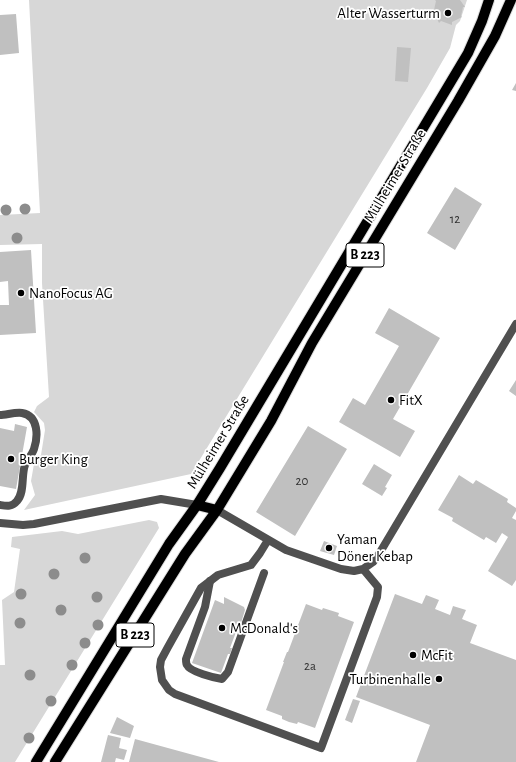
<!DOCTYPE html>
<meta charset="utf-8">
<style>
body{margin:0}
canvas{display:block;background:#fff}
</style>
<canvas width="516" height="762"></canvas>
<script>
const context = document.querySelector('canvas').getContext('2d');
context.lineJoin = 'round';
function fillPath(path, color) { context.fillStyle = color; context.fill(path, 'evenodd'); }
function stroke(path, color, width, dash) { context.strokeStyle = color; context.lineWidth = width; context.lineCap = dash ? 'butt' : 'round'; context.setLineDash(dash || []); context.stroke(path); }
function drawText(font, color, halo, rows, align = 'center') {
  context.font = font + ' "Alegreya Sans",sans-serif'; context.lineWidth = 3.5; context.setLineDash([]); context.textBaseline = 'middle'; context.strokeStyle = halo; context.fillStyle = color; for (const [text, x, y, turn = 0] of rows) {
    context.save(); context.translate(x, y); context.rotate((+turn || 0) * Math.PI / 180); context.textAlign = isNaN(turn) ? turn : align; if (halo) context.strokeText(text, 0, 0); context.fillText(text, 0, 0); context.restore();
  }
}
const green = new Path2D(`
 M29 0H467L460 21 456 25 450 48 427 88 191 474 24 510 35 495 31 481 34 464 41 455 45 430 44 423 34 412 37 406 49 397 42 283V244L0 245V215L40 213Z
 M149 520 157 522 159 528 15 762H0V665H5L2 600 14 592 20 549 11 547 12 537 62 531 78 534Z`);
const building = new Path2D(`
 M435 0H460L465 7H463L461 16 462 17 452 22V25L441 21 439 23 434 12H432V10H434L436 1Z
 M16 14 19 53 0 55V15Z
 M397 47 411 48 408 82 395 81Z
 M516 83V91L512 90Z
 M455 187 482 204 455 250 427 233Z
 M31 250 36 333 0 335V305H9L8 281 0 282V252Z
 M389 308 440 338 393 419 415 431 400 457 339 422 353 398 365 405 399 346 375 333Z
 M516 380V396L509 391Z
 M15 424 27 427 16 489 0 486V428L14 431Z
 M308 426 347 449 295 536 256 512Z
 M374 464 392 475 385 487 387 488 382 496 362 484Z
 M459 475 473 484 476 480 508 499 507 502 516 508V511L512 518 516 520V580L512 586 488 571 508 537 502 533 496 543 486 537 484 540 452 521 453 518 438 510Z
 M324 541 337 546 334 555 320 551Z
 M395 594 422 604 426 595 439 600 435 609 450 615 453 606 466 610 462 619 477 625 470 643 516 660V762H416L430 725 356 697Z
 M224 597 244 607 245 610 241 623 239 622 238 624 240 625 238 633 236 632 230 648H232L230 654H228L221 673 192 663 215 600 224 604Z
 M306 604 322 610 323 608 339 613 338 616 354 622 315 728 298 722 297 724 289 722 282 719V716L266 710 284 662H283L287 652H288Z
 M353 699 360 701 352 723 345 720Z
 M117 717 134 726 130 738 110 733Z
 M108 735 121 738 119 748 127 750 124 760 116 758 115 762H101Z
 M135 739 219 762H129Z`);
const service = new Path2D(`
 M0 415C6 415 15 412 22 413 39 416 38 437 34 449 32 455 27 460 25 465 21 476 25 492 17 501 12 507 7 506 0 505
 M210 581 205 607 186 659C186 660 186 664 187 665 190 672 215 678 222 679L228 672 264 573`);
const minor = new Path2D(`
 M217 510 286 550 341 569 354 571 363 569 373 562 379 554 516 324
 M0 523 23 525 34 524 161 499 197 505
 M268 540 260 553 251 565 218 575 201 588 168 647 161 660 160 667 162 680 169 690 175 694 321 748 377 597 378 587 363 569`);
const primary = new Path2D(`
 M197 505 217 510
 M36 762 169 544 197 505 220 468 468 53 482 21 489 0
 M55 762 185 554 217 510 271 421 312 343 458 101 495 36 511 0`);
const trees = [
 [25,209],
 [6,210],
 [17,238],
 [85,558],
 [54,574],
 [21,594],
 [97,597],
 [61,610],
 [20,623],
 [98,625],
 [85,643],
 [72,665],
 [30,675],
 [51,701],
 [29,738]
];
const markers = [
 [448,13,4,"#000"],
 [21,293,4,"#000"],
 [391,400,4,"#000"],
 [11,459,4,"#000"],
 [329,548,4,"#000"],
 [222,628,4,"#000"],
 [413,655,4,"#000"],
 [439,679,4,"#000"]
];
const numberNames = [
 ["12",455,219],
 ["20",302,481],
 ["2a",310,666]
];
const shields = [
 [365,255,38],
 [135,635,38]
];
const shieldNames = [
 ["B 223",365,255],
 ["B 223",135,635]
];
const poiNames = [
 ["Alter Wasserturm",440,13,"right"],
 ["NanoFocus AG",29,293],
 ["FitX",399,400],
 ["Burger King",19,459],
 ["Yaman",337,539],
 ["Döner Kebap",337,556],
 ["McDonald's",230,628],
 ["McFit",421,655],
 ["Turbinenhalle",431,679,"right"]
];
const streetNames = [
 ["Mülheimer Straße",395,176,-59],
 ["Mülheimer Straße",218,442,-59]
];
fillPath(green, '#d7d7d7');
fillPath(building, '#c0c0c0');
stroke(primary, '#dbdbdb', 12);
stroke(service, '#505050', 8);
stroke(minor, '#505050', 8);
stroke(primary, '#000', 10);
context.fillStyle = '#8c8c8c';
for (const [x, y] of trees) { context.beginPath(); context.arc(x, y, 5.5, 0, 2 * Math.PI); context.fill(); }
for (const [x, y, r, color] of markers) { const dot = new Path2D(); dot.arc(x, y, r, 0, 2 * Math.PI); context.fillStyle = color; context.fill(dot); stroke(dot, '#fff', 1.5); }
drawText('13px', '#303030', null, numberNames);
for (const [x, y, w] of shields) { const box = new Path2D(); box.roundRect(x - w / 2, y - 12, w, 24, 3); context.fillStyle = '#fff'; context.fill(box); stroke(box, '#000', 1); }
drawText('bold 14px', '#000', null, shieldNames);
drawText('15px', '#000', '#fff', poiNames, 'left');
drawText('15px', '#000', '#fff', streetNames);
</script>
